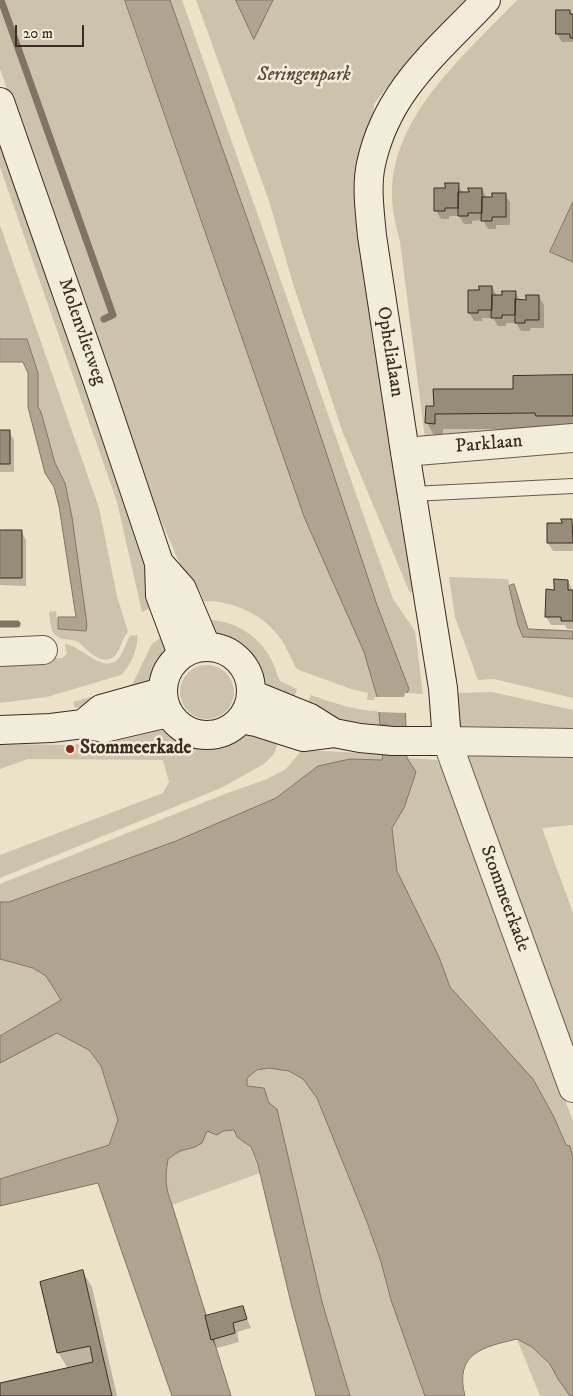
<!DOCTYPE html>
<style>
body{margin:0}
#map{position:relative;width:573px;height:1396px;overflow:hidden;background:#ebe2c8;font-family:"IM FELL DW Pica",serif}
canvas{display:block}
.scale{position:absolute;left:15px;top:25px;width:69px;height:22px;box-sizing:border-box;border:2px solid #3c2c23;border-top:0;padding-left:6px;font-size:15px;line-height:18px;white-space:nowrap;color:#3c2c23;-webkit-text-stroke:4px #f2ecdb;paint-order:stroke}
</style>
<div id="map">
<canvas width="573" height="1396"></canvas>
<div class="scale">20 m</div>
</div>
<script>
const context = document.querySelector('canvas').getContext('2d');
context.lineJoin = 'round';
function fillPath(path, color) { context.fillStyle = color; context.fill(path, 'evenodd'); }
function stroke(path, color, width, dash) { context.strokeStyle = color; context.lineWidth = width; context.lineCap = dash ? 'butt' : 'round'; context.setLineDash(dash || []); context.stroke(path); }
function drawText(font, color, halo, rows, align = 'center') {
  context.font = font + ' "IM FELL DW Pica",serif'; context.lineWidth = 5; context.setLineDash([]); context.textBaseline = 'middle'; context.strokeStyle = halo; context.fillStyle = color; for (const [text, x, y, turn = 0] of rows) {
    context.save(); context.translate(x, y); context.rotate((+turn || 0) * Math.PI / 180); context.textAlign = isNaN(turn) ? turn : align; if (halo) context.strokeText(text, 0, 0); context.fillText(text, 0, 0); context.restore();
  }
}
const green = new Path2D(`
 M0 0H125L305 519 364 652 378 700H367L368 693 351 689 299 670 296 668C291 658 287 648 281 639 263 614 234 601 204 601L199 589 192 592 148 490 0 69Z
 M170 0H182L393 599 415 631 423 694 407 693 409 689 377 605 267 275Z
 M196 0H466L398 73 374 104 365 265 415 588 410 593 343 433 293 284 269 201Z
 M517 0H573V202L550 252 573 262V435L425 438 400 242C396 225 391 208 392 190 395 112 467 53 517 0Z
 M0 137 127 500 157 605 142 612 117 502 0 167Z
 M0 225 99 508 117 596 128 632C121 639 120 654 112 658 99 665 86 648 78 642 69 637 60 643 53 632 50 627 50 618 49 612L56 611 58 629 85 631 72 517 65 483 55 463 41 412 38 407V373L27 339H0Z
 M449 577 508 579 518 625 523 636 573 639V698L494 679 478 680 455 617Z
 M211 620C238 622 262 638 273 663 276 669 277 676 280 681L297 689 293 702 265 685 254 662 247 654 240 648 216 634 204 621Z
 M167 633C166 692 120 696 75 708L73 702 129 686 133 683 152 644Z
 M137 635C139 647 130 667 121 675L47 697 0 703V658H62L67 654 65 644C81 645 104 676 119 658 124 652 125 643 130 636Z
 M180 692a27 27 0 1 1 54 0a27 27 0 1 1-54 0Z
 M492 692 573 710V734L459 728 455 693Z
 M311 695C334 703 355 711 380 711V725L365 728 306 707Z
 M156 728C172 732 186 744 203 745 222 747 236 733 253 733 262 733 272 736 280 738L274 754 264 764 221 788 0 878V855L163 793 169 782 163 760 28 759 0 769V744L74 745Z
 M302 750 383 754V760L350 759 318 766 276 798 176 841 9 902H0V884L225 794 267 779 286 769Z
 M470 756 573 757V825L542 828 573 913V1048L463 758Z
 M407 758 437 760 454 792 498 924 573 1121V1158L570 1146 566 1145 554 1117 533 1079 450 987 439 957 397 871 392 828 404 808Z
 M0 959 33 968 46 976 61 1000 0 1036Z
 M57 1033 89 1050 101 1066 118 1120 109 1145 0 1179V1063Z
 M269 1068 289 1071 303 1079 317 1098 367 1222 381 1262 391 1300 425 1396H350L322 1302 277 1110 269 1103 264 1088 247 1086V1078C253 1071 260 1070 269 1068Z
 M234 1130 237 1137 250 1147 260 1173 172 1205C165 1186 164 1179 168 1159L180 1151 195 1147 207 1131Z
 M517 1339 532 1347 550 1364 558 1379 570 1396H540Z`);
const water = new Path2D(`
 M125 0H170L267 275 377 605 409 689 405 698 407 758 416 772 404 808 392 828 397 871 439 957 450 987 533 1079 554 1117 566 1145 570 1146 573 1158V1396H570L558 1379 550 1364 532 1347 517 1339C483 1347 454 1353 465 1396H425L391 1300 381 1262 367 1222 317 1098 303 1079 289 1071 269 1068 257 1070 247 1078V1086L264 1088 269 1103 277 1109 322 1302 350 1396H316L292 1307 258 1165 251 1147 237 1137 234 1130 223 1131 217 1135 207 1131 202 1143 195 1147 180 1151 168 1159C165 1178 165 1187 172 1205L231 1396H172L98 1183 0 1206V1179L109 1145 118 1120 101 1066 89 1050 57 1033 0 1063V1036L61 1000 46 976 33 968 0 959V902H9L176 841 276 798 318 766 350 759 382 760 387 725H380L378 700 364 652 305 519Z
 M236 0H273L254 39Z
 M573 202V262L550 252Z
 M0 339H27L38 373V407L41 412 55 463 65 483 72 517 87 625 86 631 58 629V617H76L59 506 54 487 45 473 28 407V373L23 362H0Z
 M514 584 528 629 573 631V639L523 637 518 625 509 586Z`);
const pier = new Path2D(`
 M405 693H409L407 698V713L377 712 374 697H404Z`);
const shadow = new Path2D(`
 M569 11 573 15V42H562L557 34Z
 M458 185 463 193 482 189 487 198 505 194 510 202V225H496V229H488L483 220 472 221V224H464L459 216H449V219H441L436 211 446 189Z
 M492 287 497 296H504L515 292 520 301H527L539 297 544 305V328H530V331H521L516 323H506V326H498L493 318H482V321H474L469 313 480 291Z
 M573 377V432L544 429H443V439H436L427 423 435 408Z
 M0 431H9L14 440V472H0Z
 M572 520 573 551H553L548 543 563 524Z
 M0 531H21L26 540V586L0 585Z
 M568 581 573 591V629H567L565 625H551L546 617 555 591Z
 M83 1272 92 1287 117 1396H0V1385L68 1369 58 1352Z
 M242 1307 251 1328 237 1332 239 1342 217 1348 212 1340Z`);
const stream = new Path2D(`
 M1 0 113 315 104 319
 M0 624H17`);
const building = new Path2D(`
 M556 10H570V14H573V38H570V34H556Z
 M445 183H459L458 208H445V211H434V188H445Z
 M468 188H482V213H468V216H458V192H469Z
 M492 193H506V217H492V221H481L482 197H492Z
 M479 286H492V310H478V313H468V290H479Z
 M502 291H516L515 315H502V318H491L492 295H502Z
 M526 295H539V320H525V323H515V299L526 300Z
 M573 375V416H536L535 413 435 414V424L425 423 426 406H434L433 389H513V376Z
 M0 430H10V464H0Z
 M561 519H572L573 543H547V523H562Z
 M0 530H22V578H0Z
 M554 579 568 580V590H573V621H561V617H545L546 589 554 590Z
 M83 1270 112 1396H0V1383L93 1362 90 1346 57 1353 40 1282Z
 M243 1306 247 1319 233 1323 235 1333 211 1340 205 1316Z`);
const lane = new Path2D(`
 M412 494 573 486`);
const street = new Path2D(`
 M405 452 573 438
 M0 652 43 650
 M573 743 447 741 573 1088`);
const secondary = new Path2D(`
 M0 102 97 379 159 563 160 595 182 654
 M159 563 182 589 206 646
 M163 691a44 44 0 1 1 88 0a44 44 0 1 1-88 0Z
 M251 694 310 718 334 733
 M241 719 256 722 303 737 334 733 360 738 393 741H447L443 688 405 452 372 236C370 213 366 187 371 164 387 90 437 52 486 0
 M83 724 101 709 162 692
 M0 730 51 728 83 724 104 728 168 713`);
const markers = [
 [70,749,5,"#8f2418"]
];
const parkNames = [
 ["Seringenpark",304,76]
];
const streetNames = [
 ["Molenvlietweg",81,332,71],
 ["Ophelialaan",389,352,81],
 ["Parklaan",489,445,-5],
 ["Stommeerkade",504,899,70]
];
const poiNames = [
 ["Stommeerkade",80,749]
];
fillPath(green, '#cdc3ac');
fillPath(water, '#b0a490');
stroke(water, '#827464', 1);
fillPath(pier, '#ebe2c8');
fillPath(shadow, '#0003');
stroke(stream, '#827464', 7);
fillPath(building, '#978b79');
stroke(building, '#3c2c23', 1);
stroke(lane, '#685a4c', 16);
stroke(street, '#685a4c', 30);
stroke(secondary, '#3c2c23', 30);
stroke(lane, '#f2ecdb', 14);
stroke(street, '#f2ecdb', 28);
stroke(secondary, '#f2ecdb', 28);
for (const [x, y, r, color] of markers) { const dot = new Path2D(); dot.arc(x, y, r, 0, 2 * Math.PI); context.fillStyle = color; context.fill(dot); stroke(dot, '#f2ecdb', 2); }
drawText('italic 19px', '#594a3e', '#f2ecdb', parkNames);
drawText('19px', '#3c2c23', '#f2ecdb', streetNames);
drawText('bold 19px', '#3c2c23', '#f2ecdb', poiNames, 'left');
</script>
